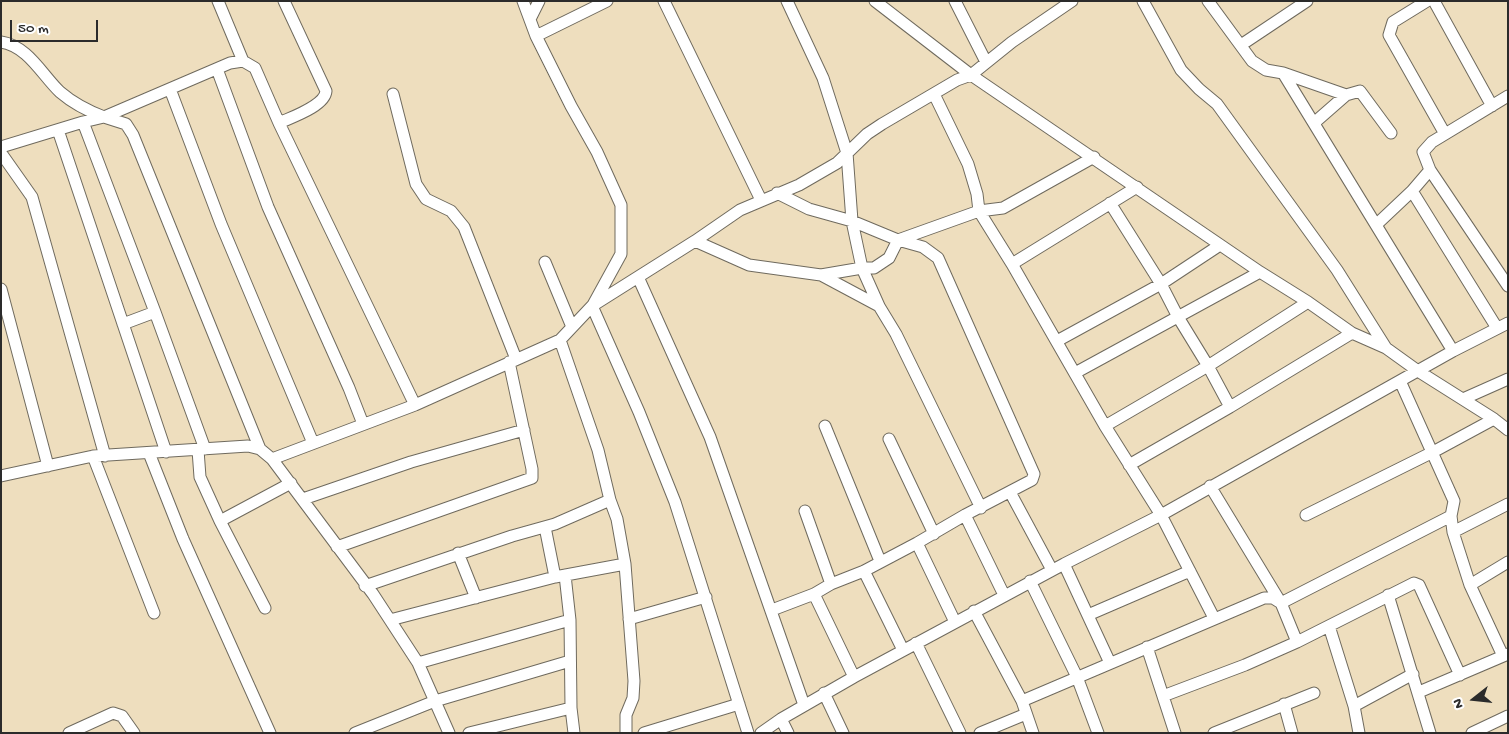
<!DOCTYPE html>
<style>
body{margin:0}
#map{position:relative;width:1509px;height:734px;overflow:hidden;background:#eedebe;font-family:"Gochi Hand",sans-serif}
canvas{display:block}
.frame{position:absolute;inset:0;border:2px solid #2b2b2b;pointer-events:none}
.north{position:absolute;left:1449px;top:674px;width:50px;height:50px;-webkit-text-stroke:4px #fff;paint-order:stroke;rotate:254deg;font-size:14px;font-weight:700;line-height:20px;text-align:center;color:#2b2b2b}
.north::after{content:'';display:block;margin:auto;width:18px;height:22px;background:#2b2b2b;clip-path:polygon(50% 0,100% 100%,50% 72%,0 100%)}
.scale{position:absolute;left:10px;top:20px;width:88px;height:22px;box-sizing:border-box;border:2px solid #2b2b2b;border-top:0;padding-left:6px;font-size:15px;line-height:18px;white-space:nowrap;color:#2b2b2b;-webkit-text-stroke:4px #fff;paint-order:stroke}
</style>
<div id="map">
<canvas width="1509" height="734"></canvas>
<div class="frame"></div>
<div class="north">N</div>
<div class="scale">50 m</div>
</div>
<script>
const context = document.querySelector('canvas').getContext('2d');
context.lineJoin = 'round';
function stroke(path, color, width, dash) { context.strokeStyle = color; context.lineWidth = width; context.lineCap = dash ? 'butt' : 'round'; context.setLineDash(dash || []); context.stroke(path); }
const minor = new Path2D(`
 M218 1 243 61
 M523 1 536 36 571 106 597 152 621 205V254L593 305
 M664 1 761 200
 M787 1 823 78 847 153 852 221 862 268 879 306
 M875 1 971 75 1260 272 1308 302 1352 333 1386 348 1418 371 1494 419 1508 430
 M955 1 986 62
 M1143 1 1181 70 1199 89 1217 104 1337 270 1386 348
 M1208 1 1252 61 1266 70 1283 73 1346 95 1360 91 1391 133
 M1427 1 1393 22 1389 35 1445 134
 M1434 1 1492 106
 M530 19 539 1
 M536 36 607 1
 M1 42C28 46 42 75 60 92 74 104 88 111 104 117L230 63 243 61 255 68 279 123 415 405
 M1241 45 1307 1
 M217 69 268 207 349 388 363 424
 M1283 73 1453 351
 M170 89 221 224 313 443
 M393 94 416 184 426 199 451 211 464 227 516 359
 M934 94 968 164 977 194 979 211 1012 264 1105 426 1161 515 1214 618
 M1508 96 1432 142 1423 152 1430 170 1508 286
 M83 122 155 312 205 449
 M279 123C292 117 325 106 326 91L284 1
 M1314 123 1346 95
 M58 130 166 452
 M1 147 83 122 104 117 126 124 133 135 260 449
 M1 153 32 197 105 456
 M1412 191 1497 328
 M1110 203 1161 284 1178 317 1208 366 1230 407
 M1377 224 1412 191 1430 170
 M695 241 749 265 821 275 879 306 896 334 981 508
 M545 262 572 327
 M1012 264 1137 187
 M821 275 862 268H874L889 258 898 240 979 211 1003 208 1094 157
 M638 277 710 437 804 705
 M1 289 48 466
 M592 306 639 412 675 502 748 733
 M123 324 155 312
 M560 340 598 450 610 500 617 519 625 564 634 681 633 698 626 715V733
 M1057 341 1161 284 1220 245
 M1075 373 1260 272
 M1400 381 1454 501 1451 516 1453 532 1470 585 1503 656
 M1463 399 1508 379
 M825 426 880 561
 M1105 426 1208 366 1308 302
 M889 439 934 534
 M198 450 200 477 220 521 265 608
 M149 453 183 539 270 733
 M93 456 154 613
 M272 459 415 405 560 340 592 306 695 241 740 210 799 185 837 163 867 134 882 124 957 80 971 75 1012 42 1072 1
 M1129 465 1230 407 1352 333
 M1 476 93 456 248 446 260 449 272 459 373 594 418 663 449 733
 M1210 486 1281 603 1297 642
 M1010 492 1052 570
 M303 499 411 462 524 430
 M805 511 831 584
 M965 515 1004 595
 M1306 515 1433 452 1494 419
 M220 521 291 483
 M545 527 555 577
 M1453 532 1508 504
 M917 543 955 622
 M337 547 532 478V469L509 362
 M458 553 476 598
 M1064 564 1110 663
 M864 571 903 650
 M565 575 570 620 571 708 574 733
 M1030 581 1077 677 1098 733
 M1470 585 1508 562
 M365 586 512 536 555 524 610 500
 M814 594 854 677
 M1388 595 1430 733
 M772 610 814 594 831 584 864 571 917 543 965 515 1032 480 1034 474 938 258 923 247 898 240 852 221 809 209 777 193
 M974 611 1022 701 1033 733
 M1088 615 1190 571
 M629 619 706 597
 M390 620 555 577 625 564
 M1329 626 1354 706 1359 733
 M916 643 960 733
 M1147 647 1175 733
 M418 663 570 620
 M1419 692 1508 654
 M824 693 843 733
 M1163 696 1245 665 1297 642 1414 583 1419 585 1460 675
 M1022 701 1264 598H1273L1281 603 1451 516
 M1284 704 1292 733
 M1354 706 1413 674
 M781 719 788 733
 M69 733 113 713 122 716 134 733
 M355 733 435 701 570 661
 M469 733 571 708
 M644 733 739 704
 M761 733 781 719 854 677 1064 564 1161 515 1453 351 1508 323
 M980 733 1026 714
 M1214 733 1314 693
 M1472 733 1508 716`);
stroke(minor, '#6f6a5e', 13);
stroke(minor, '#fff', 11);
</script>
